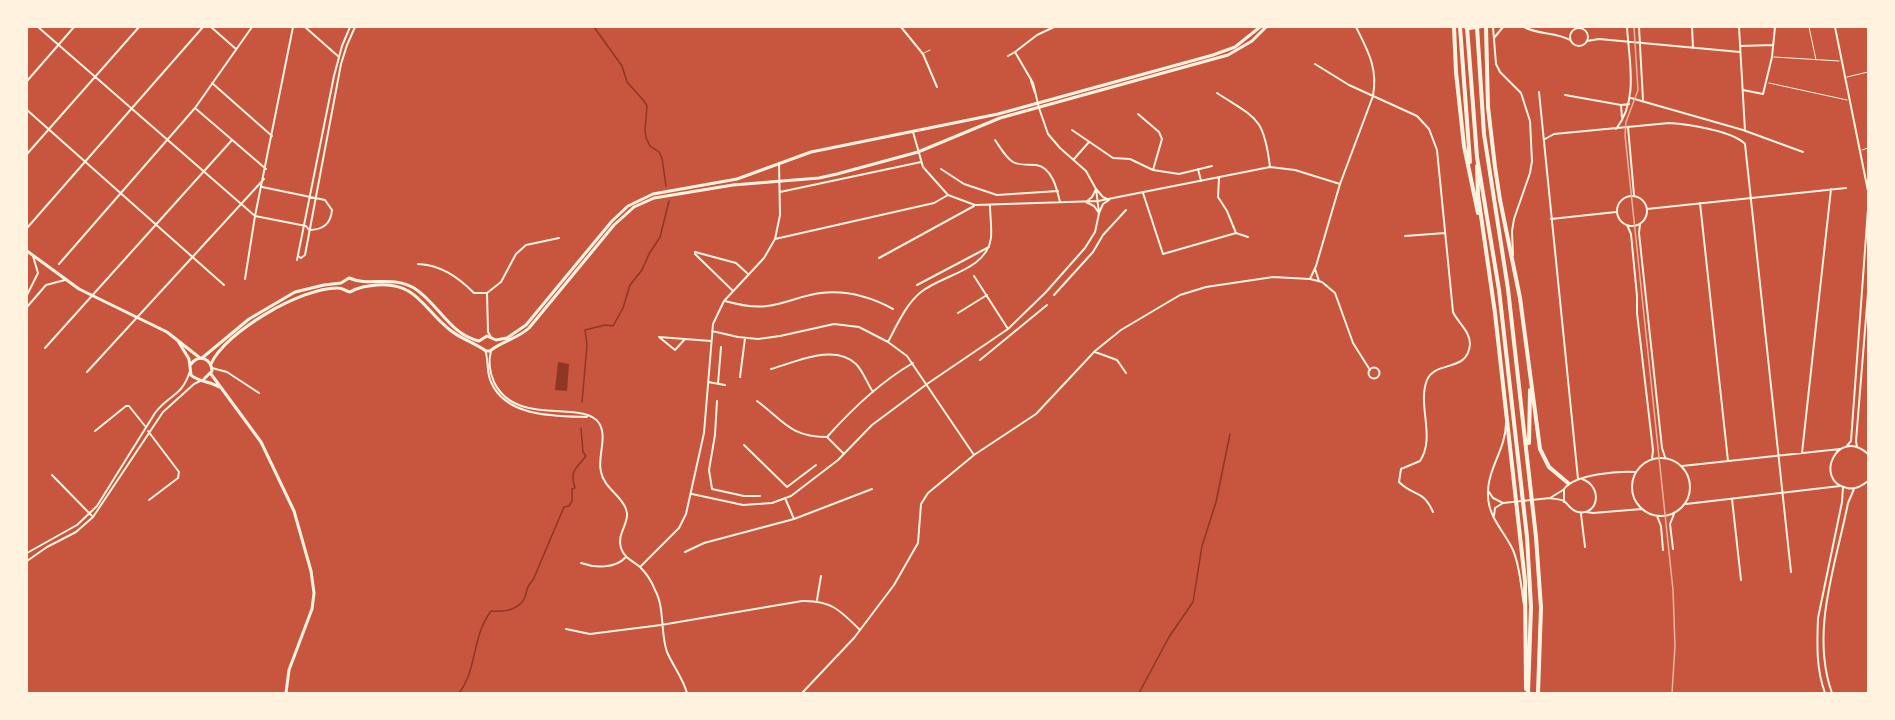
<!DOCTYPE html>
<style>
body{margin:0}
#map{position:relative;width:1895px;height:720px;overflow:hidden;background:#c8553d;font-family:Mulish,sans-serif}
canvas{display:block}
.frame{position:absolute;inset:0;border:28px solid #fff3e0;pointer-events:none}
</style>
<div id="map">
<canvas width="1895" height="720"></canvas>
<div class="frame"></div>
</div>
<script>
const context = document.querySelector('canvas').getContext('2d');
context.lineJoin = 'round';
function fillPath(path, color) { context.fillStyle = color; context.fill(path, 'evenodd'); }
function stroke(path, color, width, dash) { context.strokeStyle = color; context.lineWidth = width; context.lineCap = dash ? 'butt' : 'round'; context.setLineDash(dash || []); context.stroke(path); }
const water = new Path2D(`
 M558 362 569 364 567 391 555 390Z`);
const stream = new Path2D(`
 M594 27 622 66 627 82 644 101 647 106 645 130 646 138 650 146 659 152 662 158 666 186
 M582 402 587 345 585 330 605 325 613 326 623 308 630 285 642 270 649 254 660 237 669 201
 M459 693C478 668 471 638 491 611 504 612 519 611 525 597 528 588 526 588 533 580L564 507 569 506 572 501V489L575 488C569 470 577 468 586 456L583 452 581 428
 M1139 693 1169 637 1193 602 1202 546 1216 502 1230 434`);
const service = new Path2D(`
 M1809 27 1816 60
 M924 53 930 50
 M1774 57 1839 61
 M1847 77 1868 72
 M1769 83 1847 100
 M1862 150 1868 148`);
const minor = new Path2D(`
 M38 27 255 216 306 226 309 230C323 230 331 223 332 210L325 200 262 187
 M211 27 236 49
 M305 27 339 57
 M901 27 923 54 937 87
 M1463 27 1470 29 1482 27
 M1493 27 1496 64 1500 72 1521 93 1530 121 1532 161 1530 173 1514 219 1512 231 1513 255
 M1524 27C1539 35 1556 32 1570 40
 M1639 27 1643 100
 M1692 27 1693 48
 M1739 27 1745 131
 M1835 27 1868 191
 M1570 37a9 9 0 1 1 18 0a9 9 0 1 1-18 0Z
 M1494 38 1503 27
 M1587 41 1599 39 1740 52
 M1740 46 1773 45
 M1015 52 1037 35 1054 27
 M1315 64 1349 85 1417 116 1429 129 1437 150 1453 312C1458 323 1470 331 1470 344 1468 373 1435 360 1427 380 1417 405 1436 437 1420 461L1401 469 1399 482C1414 497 1423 489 1433 512
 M27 81 74 27
 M1031 81 1035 93
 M212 83 272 136
 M1743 90 1763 94 1772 57 1775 27
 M1539 92 1578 479
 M1217 93C1257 119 1264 117 1270 167
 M1565 95 1621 105
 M1631 98 1743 130 1803 152
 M195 108 266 169
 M27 110 224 285
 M1138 114 1159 132 1162 139 1153 170
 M1622 118 1621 105 1629 104
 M1628 127 1634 195
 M1616 129C1639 100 1629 61 1627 27
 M1072 130 1113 158 1130 159 1153 170 1179 174 1212 166
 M913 132 923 167 948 195 975 205 1098 201 1270 167 1295 170 1340 184
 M1545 139 1554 134 1669 123C1687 124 1733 131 1745 144L1791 572
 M995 140C1000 147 1005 157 1013 162 1020 166 1028 164 1036 165 1052 167 1057 189 1060 202
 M27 154 139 27
 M1074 159 1089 142
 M941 169 964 184 997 195 1058 191
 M1198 169 1201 181
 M1219 178 1218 197 1227 211 1236 233 1248 237
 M1096 189 1103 197 1109 200 1103 204 1099 213 1094 206 1086 202 1092 197Z
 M780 192 921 162
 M1143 193 1163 254 1236 233
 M1617 211a15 15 0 1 1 30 0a15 15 0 1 1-30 0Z
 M1700 203 1728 461
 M1647 209 1846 188
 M1551 219 1616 212
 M1640 224 1639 233 1662 448 1665 457
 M1627 225 1631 234 1637 296V313L1653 450 1652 459
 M27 228 203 27
 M1405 236 1445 233
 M775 239 934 203 948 195
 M298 256 301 258 305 255 341 64 347 45 355 27
 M879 258 974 206
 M297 260 334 76 342 46 350 27
 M59 264 195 108 252 27
 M418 264C441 265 458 277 474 293H487L501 282 516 254 526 245 559 238
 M1315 269 1319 281
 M974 276 1008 329
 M245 279 255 216 293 27
 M1310 279 1316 266 1340 184 1373 96C1378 68 1368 51 1356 27
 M917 285 989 247
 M732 290 695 254V252L736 263 748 274
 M487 293 488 332 491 337
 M27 295 38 273 33 256
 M1054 295 1093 252 1103 235 1126 210
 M725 301C739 305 752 308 767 306 785 304 802 295 821 293 847 290 871 297 893 309
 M27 307 46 285 65 280
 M958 313 987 295
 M712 331 738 337 758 339 780 336 834 324 859 327 888 342 907 356 974 455
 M685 339 675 350 659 337 711 341
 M888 342C897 325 906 304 921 292 942 275 987 270 991 238 992 227 990 216 990 205
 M45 348 232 140
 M485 350C489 360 486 372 491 382 506 417 554 416 587 417
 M491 351C488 362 490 373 494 382 516 428 583 399 599 423 608 437 597 457 601 472 604 488 621 495 626 509 631 522 616 534 621 548 624 558 633 561 640 567 646 573 652 582 655 590 665 608 660 632 667 652 673 666 683 678 687 693
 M1095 352 1117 360 1126 373
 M980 360 1047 305
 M1368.5 373a5.5 5.5 0 1 1 11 0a5.5 5.5 0 1 1-11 0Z
 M212 368 227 372 259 393
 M771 369C796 362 834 343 856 364 863 371 867 383 873 392
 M87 372 264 179
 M740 377 745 338
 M708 382 725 385
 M718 384 721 347
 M717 401 715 435 709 470 712 489 744 496H760
 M757 401C784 421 790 437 827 437
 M1506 423C1506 449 1487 469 1488 495 1488 517 1504 531 1513 550 1520 566 1521 587 1524 605
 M95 431 126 406H129L145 426
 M148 431 179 472 178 478 149 500
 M744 445 787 487 816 465
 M1846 447 1851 441 1868 209
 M1857 447 1856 441 1868 293
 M1802 453 1831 189
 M844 454 827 437C852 409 880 382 913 363
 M1868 454C1837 426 1813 481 1847 488 1855 490 1862 486 1868 481
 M1632 487a29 29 0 1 1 58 0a29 29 0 1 1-58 0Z
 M1682 466 1840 449
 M52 475 93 517
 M1489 492 1493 498 1503 503 1550 498 1563 490
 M692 494 743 505 772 503 791 496 838 460 872 425 927 384 1008 329 1046 292 1085 248 1095 232 1097 223 1099 213 1096 189 1086 171 1060 148 1048 134 1039 108 1033 83 1015 52 1008 56
 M785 498 794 519
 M1550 498C1553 499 1561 499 1564 501 1569 505 1571 511 1578 512 1599 516 1603 486 1582 479
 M1732 499 1741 580
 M1564 502V489C1575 474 1618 471 1636 472
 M1686 504 1840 486
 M1586 512 1593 513 1642 509
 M1581 514 1585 547
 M1494 516 1495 508 1503 503
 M1657 516 1661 526 1663 550
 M1673 549 1670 524 1674 514
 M685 552 704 543 794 519 872 489
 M27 553 77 525 97 506 155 413C169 394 182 397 190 371
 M27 561 47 547 76 532 93 517 163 412 194 384 200 381
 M581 563C595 568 615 569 626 557
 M640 567 679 528 686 514 704 433 713 324 724 301 764 258 775 239 780 215 779 163
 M817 600 821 576
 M566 629 590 634 661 625 802 601C830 600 840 610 859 629
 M802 693 854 638 894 585 918 543 921 504 928 493 974 455 1036 414 1095 351 1121 330 1180 295 1206 287 1273 277 1310 279 1322 282 1335 293 1353 343 1370 370
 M1825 693C1816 669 1817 643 1818 618L1842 502 1843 487
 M1832 693C1810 632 1836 564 1848 503L1854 489`);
const tertiary = new Path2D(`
 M202 358 249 319 295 292 324 285 341 283 349 278C370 287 391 275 414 288 438 303 449 334 479 341L487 336 496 340 507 338 526 325 612 221 628 206 653 194 737 179 811 152 998 114 1213 55 1235 47 1260 27
 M211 364C225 332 302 287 338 288 343 288 345 291 350 292 359 287 366 286 377 285 417 282 423 309 450 330 461 339 475 343 486 351H490C502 341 517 339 529 328L614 225 634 207 654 198 733 185 819 178 837 174 918 152 1000 118 1228 55 1252 41 1266 27`);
const primary = new Path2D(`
 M27 251 79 289 167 332 200 358
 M178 341 189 359 191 375C198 382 210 381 219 387
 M191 364C199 354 211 358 212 371L204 379
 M211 374 261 442 294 511 311 571 314 593 312 609 289 670 286 693`);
const motorway = new Path2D(`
 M1454 27 1456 72 1464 146 1478 213
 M1460 27 1470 162
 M1467 27 1477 157 1499 290 1527 537 1531 607 1528 693
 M1477 27 1484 134 1508 289 1536 537 1541 608 1538 693
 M1486 27 1488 107 1495 167 1500 200 1520 298 1540 449 1549 467 1568 483
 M1477 166 1478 195 1495 313 1525 581 1526 689
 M1529 443 1530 390`);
const tram = new Path2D(`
 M1634 27 1638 90 1626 122 1625 135 1673 590 1675 646 1672 693`);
fillPath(water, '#8f3625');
stroke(stream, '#8f3625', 1.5);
stroke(service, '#fff3e0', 1);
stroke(minor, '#fff3e0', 2);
stroke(tertiary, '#fff3e0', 3);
stroke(primary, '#fff3e0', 3);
stroke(motorway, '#fff3e0', 4);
stroke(tram, '#e9b49f', 1.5);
</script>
